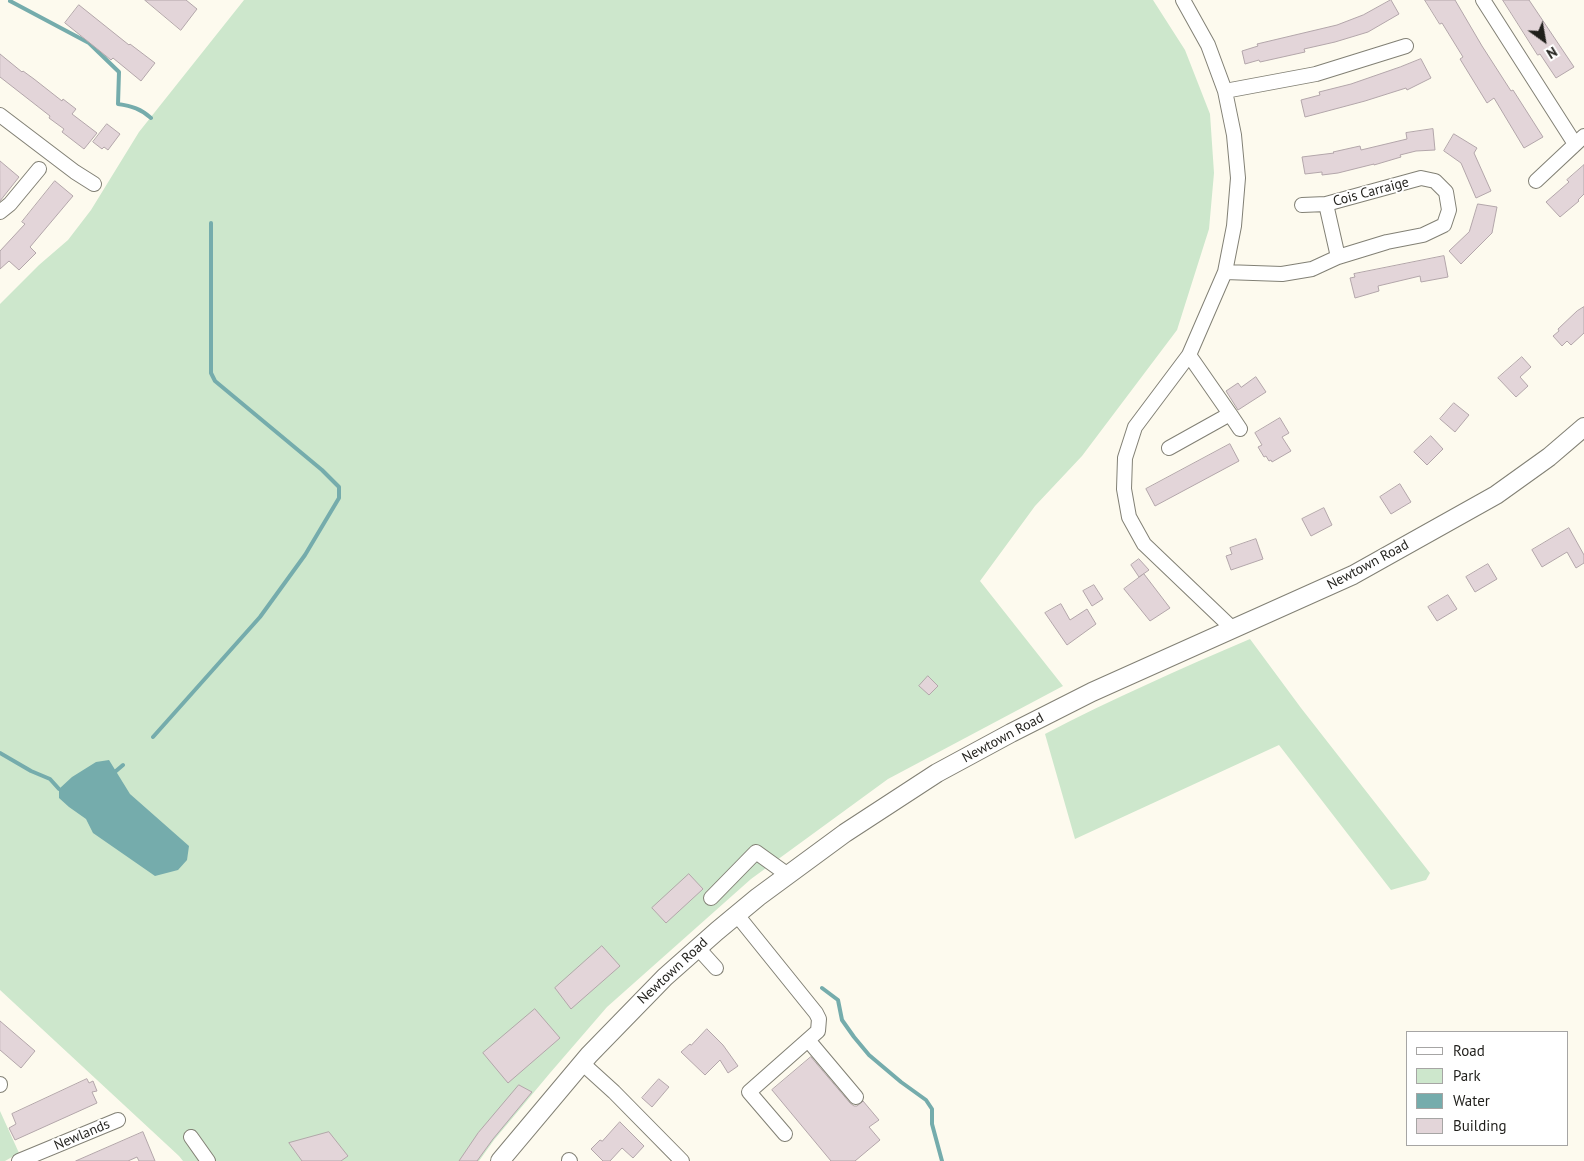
<!DOCTYPE html>
<style>
body{margin:0}
#map{position:relative;width:1584px;height:1161px;overflow:hidden;background:#fdfaee;font-family:"PT Sans",sans-serif}
canvas{display:block}
.legend{position:absolute;left:1406px;top:1031px;width:162px;height:115px;box-sizing:border-box;background:#fff;border:1px solid #a6a5a4;margin:0;padding:6px 9px;list-style:none;font-size:15px;color:#201f1b}
.legend li{display:flex;align-items:center;gap:10px;height:25px}
.legend b{width:25px;border:1px solid #a6a5a4}
.north{position:absolute;left:1519px;top:15px;width:50px;height:50px;-webkit-text-stroke:4px #fff;paint-order:stroke;rotate:148deg;font-size:14px;font-weight:700;line-height:20px;text-align:center;color:#201f1b}
.north::after{content:'';display:block;margin:auto;width:18px;height:22px;background:#201f1b;clip-path:polygon(50% 0,100% 100%,50% 72%,0 100%)}
</style>
<div id="map">
<canvas width="1584" height="1161"></canvas>
<ul class="legend">
<li><b style="height:6px;background:#fff"></b>Road</li>
<li><b style="height:14px;background:#cde7cc"></b>Park</li>
<li><b style="height:14px;background:#75acac"></b>Water</li>
<li><b style="height:14px;background:#e3d5d9"></b>Building</li>
</ul>
<div class="north">N</div>
</div>
<script>
const context = document.querySelector('canvas').getContext('2d');
context.lineJoin = 'round';
function fillPath(path, color) { context.fillStyle = color; context.fill(path, 'evenodd'); }
function stroke(path, color, width, dash) { context.strokeStyle = color; context.lineWidth = width; context.lineCap = dash ? 'butt' : 'round'; context.setLineDash(dash || []); context.stroke(path); }
function drawText(font, color, halo, rows, align = 'center') {
  context.font = font + ' "PT Sans",sans-serif'; context.lineWidth = 4; context.setLineDash([]); context.textBaseline = 'middle'; context.strokeStyle = halo; context.fillStyle = color; for (const [text, x, y, turn = 0] of rows) {
    context.save(); context.translate(x, y); context.rotate((+turn || 0) * Math.PI / 180); context.textAlign = isNaN(turn) ? turn : align; if (halo) context.strokeText(text, 0, 0); context.fillText(text, 0, 0); context.restore();
  }
}
const green = new Path2D(`
 M244 0H1153L1185 50 1210 114 1214 173 1209 229 1177 330 1082 456 1035 506 980 581 1063 686 888 779 751 879 607 1007 550 1073 494 1140 479 1161H183L179 1156 0 990V304L39 265 68 240 91 210 139 132Z
 M1250 639 1301 708 1430 873 1426 880 1391 890 1279 745 1075 839 1045 734C1112 699 1180 669 1250 639Z
 M0 1111 19 1153 5 1161H0Z`);
const water = new Path2D(`
 M109 760 130 794 189 846 187 860 178 870 155 876 93 833 86 819 69 807 59 798V789L72 777 96 762Z`);
const stream = new Path2D(`
 M10 1 89 43 119 72 118 104C132 106 141 109 151 118
 M153 737 260 617 305 555 339 498V487L322 470 215 381 211 373V223
 M0 753 31 771 50 779 59 789
 M116 771 123 765
 M822 988 838 1000 842 1020 854 1037 869 1055 901 1082 926 1100 932 1109V1124L942 1161`);
const building = new Path2D(`
 M145 0H186L197 9 181 30Z
 M1391 0 1399 14 1368 32 1335 42 1304 49 1305 52 1260 62 1259 60 1245 64 1242 51 1258 46 1257 44 1337 25 1363 15Z
 M1425 0H1455L1482 46 1511 91 1513 90 1543 137 1524 148 1494 98 1487 103 1460 59 1463 57 1442 23 1440 24Z
 M1503 0H1529L1574 67 1556 78 1540 54 1538 55Z
 M79 5 129 45 130 44 155 63 141 81 113 58 111 60 65 23Z
 M0 54 22 72 23 71 34 79 62 101 63 99 76 109 72 114 97 133 84 149 62 132 64 129 49 118 50 116 0 77Z
 M1421 59 1431 78 1407 90 1406 88 1365 101 1305 117 1301 100 1320 95 1319 92 1351 84 1400 67Z
 M107 124 120 134 108 150 104 147 102 149 93 142Z
 M1433 129 1435 150 1416 151 1400 155 1401 157 1374 165V164L1338 173 1322 175V172L1305 174 1302 157 1334 153 1333 152 1360 146 1361 150 1407 139 1406 133Z
 M1454 134 1477 148 1474 153 1491 191 1476 198 1461 163 1444 151Z
 M0 161 19 177 0 201Z
 M1584 165V194L1578 200 1579 201 1560 217 1546 202 1569 182 1567 180Z
 M55 181 73 196 30 247 36 253 19 270 9 261 0 269V251L25 224 22 222Z
 M1478 204 1497 207 1492 233 1461 264 1449 251 1469 232Z
 M1444 256 1448 277 1421 282 1420 276 1378 286 1379 291 1355 298 1350 278 1355 277 1354 274Z
 M1584 307V333L1571 345 1567 341 1562 346 1553 336 1559 331 1558 329 1577 311Z
 M1522 357 1531 367 1520 377 1528 386 1516 397 1498 378Z
 M1256 377 1266 392 1238 410 1226 391 1238 383 1241 387Z
 M1454 403 1469 415 1455 432 1440 419Z
 M1280 418 1289 433 1282 437 1291 451 1272 462 1271 460 1269 461 1266 456 1264 457 1258 447 1262 445 1255 433Z
 M1431 436 1443 449 1427 465 1414 452Z
 M1230 444 1239 461 1155 506 1146 489Z
 M1400 484 1411 502 1391 514 1380 497Z
 M1324 508 1332 525 1311 536 1302 519Z
 M1569 528 1584 555V563L1576 568 1567 552 1542 567 1532 550Z
 M1256 539 1263 559 1231 570 1226 556 1232 554 1230 548Z
 M1139 559 1149 570 1139 577 1131 565Z
 M1488 564 1497 579 1475 592 1466 577Z
 M1144 574 1170 608 1150 621 1124 589Z
 M1094 585 1103 599 1092 606 1083 591Z
 M1448 595 1457 609 1437 621 1428 607Z
 M1061 604 1070 620 1087 609 1096 624 1067 645 1045 613Z
 M928 676 938 686 929 695 919 686Z
 M689 874 703 889 666 923 652 908Z
 M602 946 620 966 571 1009 555 988Z
 M535 1009 560 1038 508 1083 483 1053Z
 M0 1021 35 1051 21 1068 0 1050Z
 M707 1029 723 1045 738 1066 728 1073 720 1060 705 1075 681 1052 690 1044 691 1045Z
 M811 1057 850 1103 854 1106H857L863 1101 879 1120 869 1127 880 1140 855 1161H831L772 1090Z
 M87 1079 89 1083 93 1081 97 1091 92 1092 97 1103 15 1140 9 1128 16 1124 12 1114Z
 M659 1079 669 1087 652 1107 642 1098Z
 M519 1085 532 1092 493 1139 477 1161H459L478 1133Z
 M620 1122 644 1146 633 1158 622 1148 610 1161H603L591 1149 600 1140 602 1141Z
 M143 1132 155 1161H139L137 1157 128 1161H76Z
 M329 1132 348 1156 341 1161H302L289 1143Z`);
const minor = new Path2D(`
 M1183 0 1208 45 1225 91 1234 135 1238 178 1234 226 1225 272 1189 355 1135 427 1125 458 1124 489 1129 517 1144 544 1233 629
 M1483 0 1575 144
 M1225 91 1316 74 1406 46
 M0 115 75 172 94 184
 M1536 181 1584 136
 M1302 205 1326 204
 M0 212 10 204 39 169
 M1225 272 1282 274 1312 269 1338 257 1387 242 1423 235 1444 225 1449 210 1446 192 1435 181 1421 178 1326 204 1338 257
 M1230 414 1240 429
 M1169 448 1230 414 1189 355
 M711 898 756 852 788 875
 M737 915 816 1013 819 1019 818 1031 749 1092 785 1134
 M697 947 716 968
 M808 1040 856 1097
 M582 1063 614 1092 682 1161
 M0 1084V1085
 M191 1137 208 1161
 M569 1160 570 1161
 M19 1161 118 1120`);
const major = new Path2D(`
 M500 1161 589 1055 665 977 717 931 758 897 845 833 937 773 1011 733 1092 692 1353 575 1496 495 1549 457 1584 427`);
const streetNames = [
 ["Cois Carraige",1371,192,-15],
 ["Newtown Road",1368,565,-28],
 ["Newtown Road",1003,738,-28],
 ["Newtown Road",673,971,-43],
 ["Newlands",82,1135,-23]
];
fillPath(green, '#cde7cc');
fillPath(water, '#75acac');
stroke(stream, '#75acac', 4);
fillPath(building, '#e3d5d9');
stroke(building, '#b3a6aa', 1);
stroke(minor, '#828075', 16);
stroke(major, '#828075', 20);
stroke(minor, '#fff', 14);
stroke(major, '#fff', 18);
drawText('14px', '#201f1b', '#fff', streetNames);
</script>
